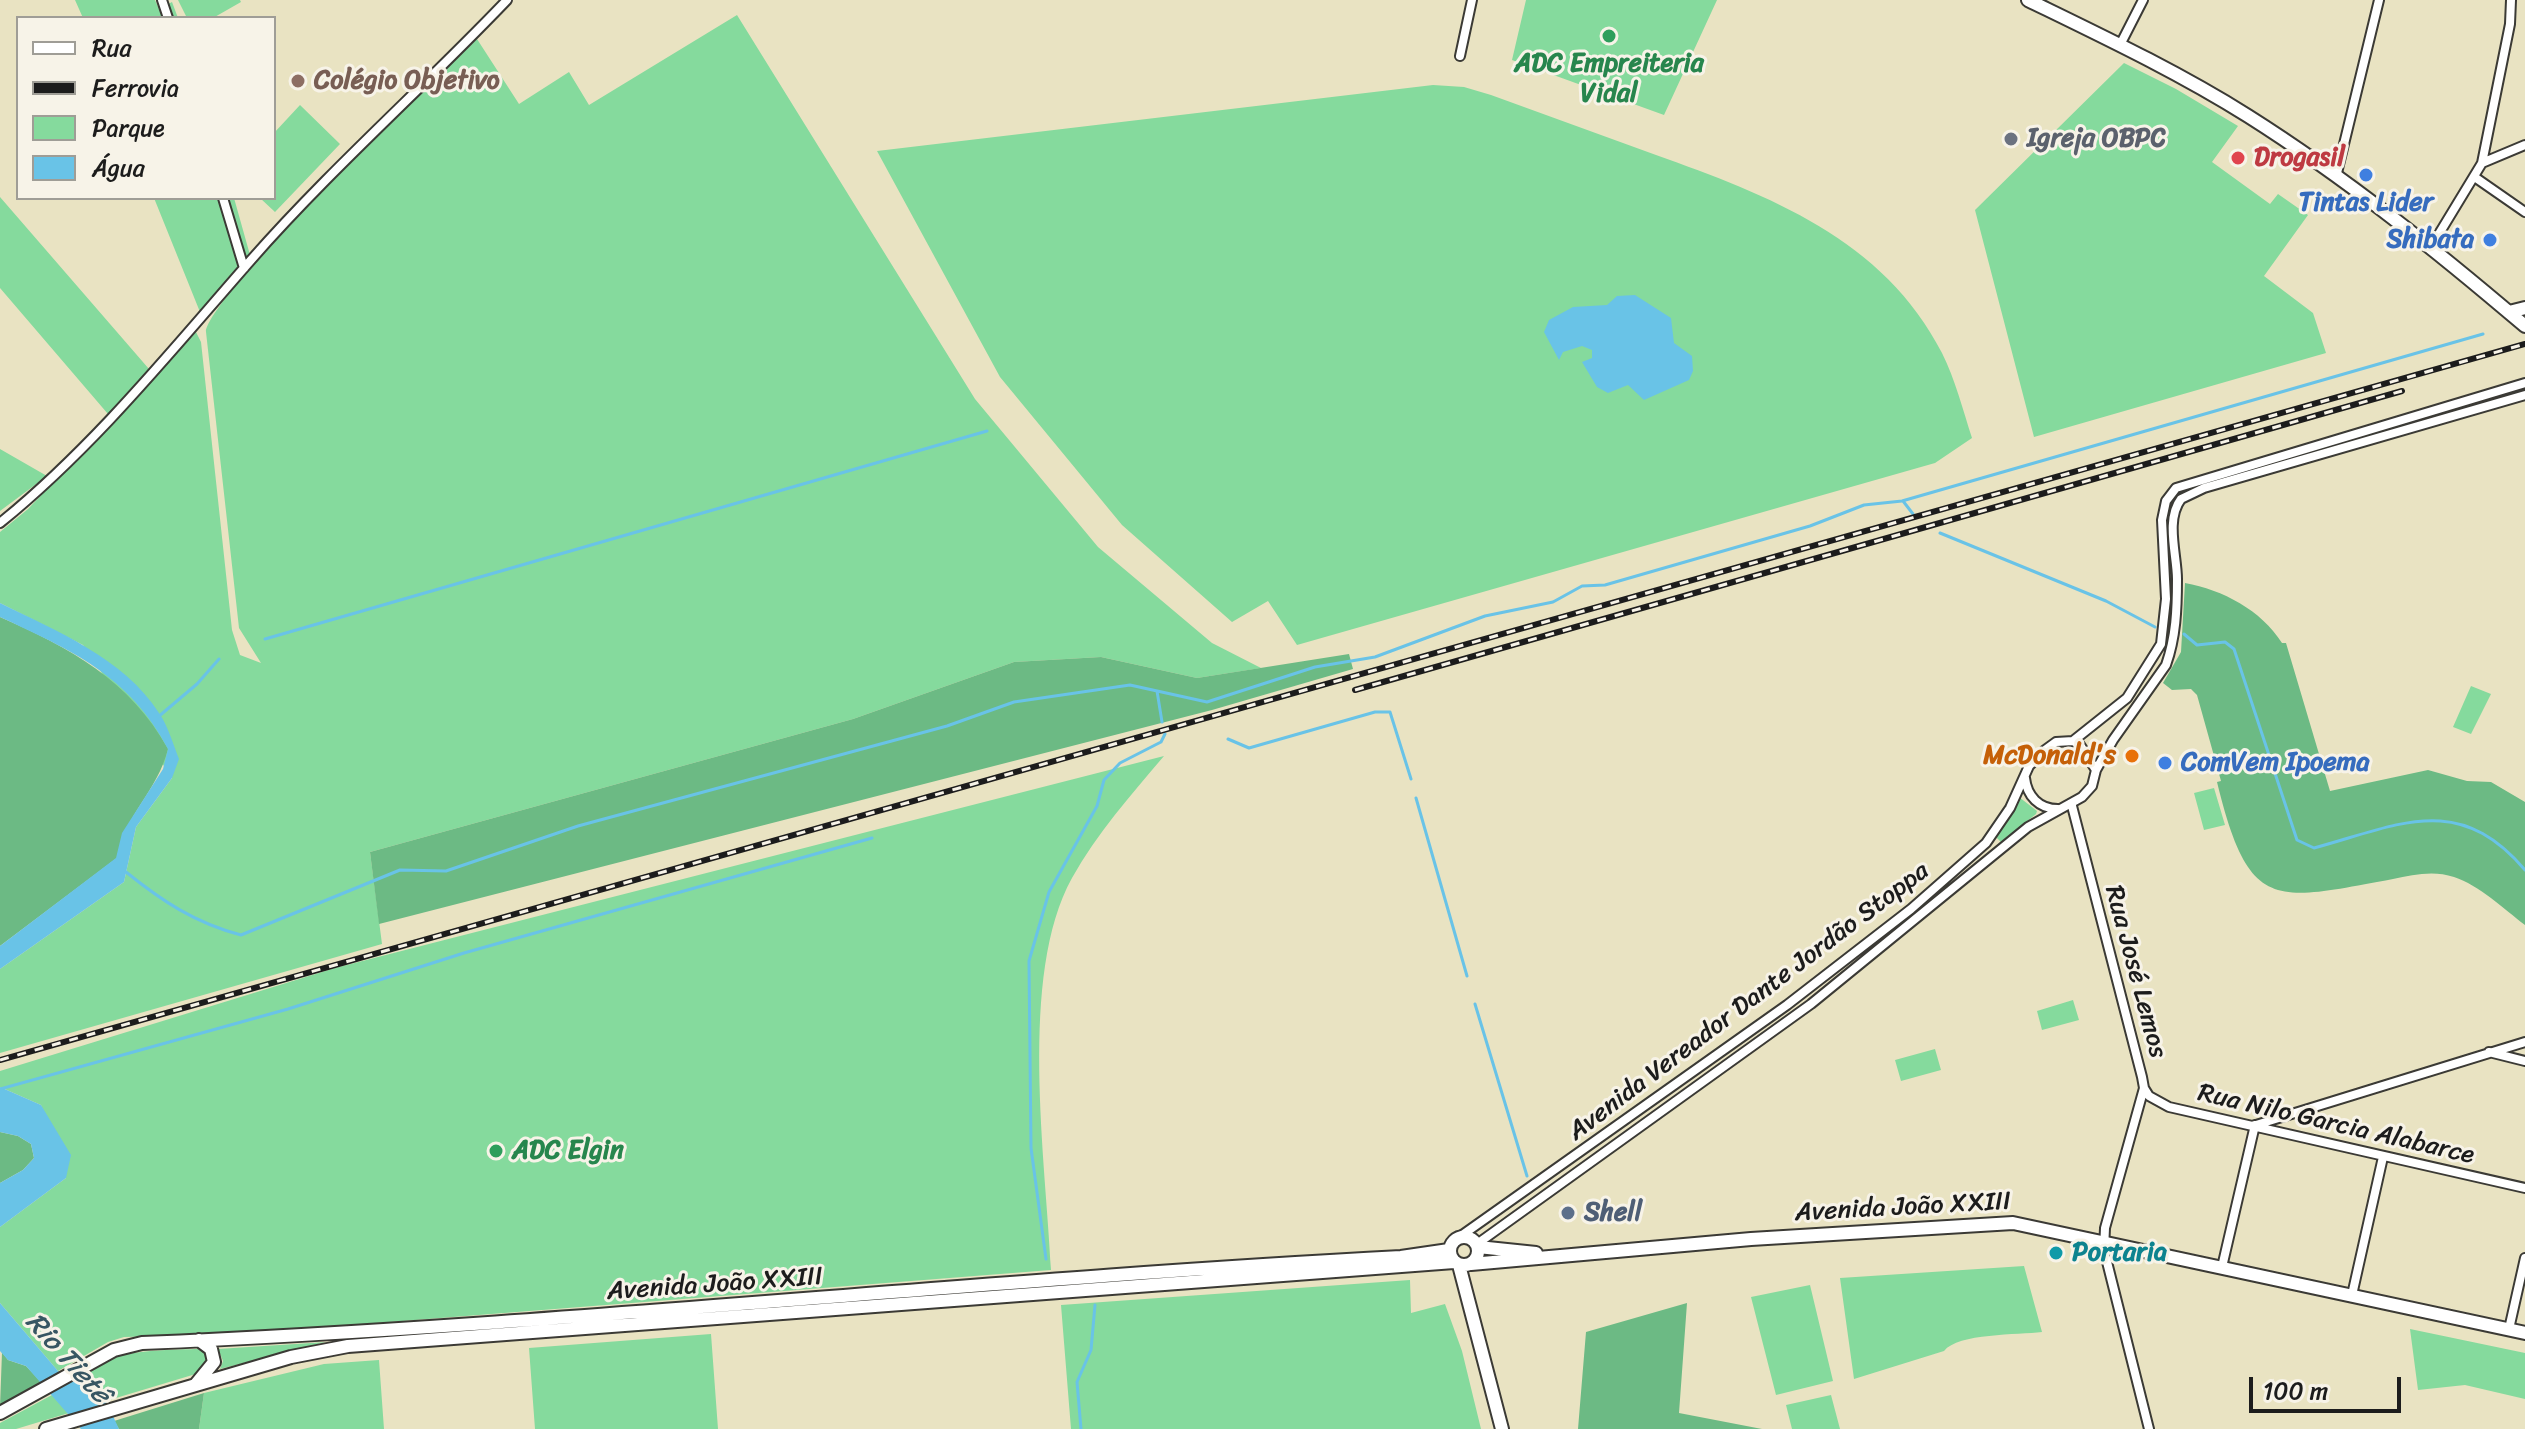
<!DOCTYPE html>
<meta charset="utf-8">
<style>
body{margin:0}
#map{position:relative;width:2525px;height:1429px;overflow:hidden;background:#e9e3c2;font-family:Sriracha,sans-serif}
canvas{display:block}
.legend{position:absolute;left:16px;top:16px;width:260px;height:184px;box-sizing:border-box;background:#f7f3e8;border:2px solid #9f9d96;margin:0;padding:10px 14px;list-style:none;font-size:24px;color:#1c1c1c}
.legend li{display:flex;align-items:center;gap:16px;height:40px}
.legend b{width:40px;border:2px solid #9f9d96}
.scale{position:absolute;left:2249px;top:1377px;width:152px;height:36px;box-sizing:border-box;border:4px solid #1c1c1c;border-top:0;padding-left:10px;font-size:24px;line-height:28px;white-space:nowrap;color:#1c1c1c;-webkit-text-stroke:6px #f7f3e8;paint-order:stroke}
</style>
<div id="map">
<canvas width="2525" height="1429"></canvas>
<ul class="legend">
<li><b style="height:10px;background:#fff"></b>Rua</li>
<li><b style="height:10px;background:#1c1c1c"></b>Ferrovia</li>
<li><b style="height:22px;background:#85da9d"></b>Parque</li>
<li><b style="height:22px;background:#69c3e7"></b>Água</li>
</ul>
<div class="scale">100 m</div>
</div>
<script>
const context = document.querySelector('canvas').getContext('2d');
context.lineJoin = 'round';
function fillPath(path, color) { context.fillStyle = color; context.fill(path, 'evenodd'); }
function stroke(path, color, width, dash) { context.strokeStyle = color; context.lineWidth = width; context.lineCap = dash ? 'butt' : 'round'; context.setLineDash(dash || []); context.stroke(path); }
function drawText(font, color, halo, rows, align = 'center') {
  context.font = font + ' Sriracha,sans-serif'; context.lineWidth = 6; context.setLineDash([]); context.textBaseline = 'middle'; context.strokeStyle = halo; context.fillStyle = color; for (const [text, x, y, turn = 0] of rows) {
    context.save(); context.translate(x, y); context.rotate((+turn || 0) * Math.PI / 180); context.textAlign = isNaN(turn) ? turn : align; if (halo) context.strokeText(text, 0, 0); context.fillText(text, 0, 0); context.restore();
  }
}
const green = new Path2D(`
 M75 0H155L159 9 172 2 178 18H83Z
 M178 0H240L241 2 213 18H187Z
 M1526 0H1717L1664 115 1512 60Z
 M737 15 975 399 1098 547 1212 643 1261 668 1197 678 1101 657 1014 662 853 719 370 852 382 944 0 1053V969L124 882 136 827 172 778 83 645 0 603V532L28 509 196 332 201 342 232 630 240 655 261 663 239 628 206 332C211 292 435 81 477 39L519 104 569 72 589 105Z
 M2124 63 2176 89 2238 126 2212 162 2270 204 2278 194 2308 215 2264 276 2313 313 2326 353 2034 437 1975 210Z
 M1433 85 1464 87 1491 95C1546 115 1601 135 1656 155 1768 195 1884 239 1942 353 1955 379 1963 410 1972 438L1935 463 1297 645 1268 601 1232 622 1122 525 1000 377 877 151Z
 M300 105 340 144 275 212 260 198H274V133Z
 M0 197 149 369 108 414 0 288Z
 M154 198H234L250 255 200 312Z
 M0 449 47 476 0 511Z
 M2471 686 2491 694 2471 734 2453 727Z
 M1164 756C1131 795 1097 833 1072 878 1018 975 1046 1160 1051 1270L237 1334 124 1337 108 1342 58 1371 0 1303V1227L66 1178 41 1105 0 1087V1071L335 968Z
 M2214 788 2225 825 2204 830 2194 793Z
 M2019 797 2037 811 2036 814 2001 842 1996 837Z
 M2073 1000 2079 1020 2042 1030 2037 1011Z
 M1935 1049 1941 1070 1901 1081 1895 1060Z
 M2024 1266 2042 1332C2018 1335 1958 1333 1944 1351L1854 1379 1840 1278Z
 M1410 1280 1411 1313 1445 1304 1462 1351 1481 1429H1071L1061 1305Z
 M1810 1285 1833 1381 1776 1395 1751 1297Z
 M2410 1329 2525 1353V1399L2465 1385 2418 1390Z
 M711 1334 718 1429H535L529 1348Z
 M326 1342 220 1369 223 1361 218 1349Z
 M198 1349 205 1351 210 1363 199 1373 106 1401 73 1382C96 1349 161 1350 198 1349Z
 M379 1360 384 1429H199L204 1393 324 1364Z
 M52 1395 69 1413 16 1429H0V1423Z
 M1831 1395 1840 1429H1792L1786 1405Z`);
const forest = new Path2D(`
 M2185 583C2223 590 2261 610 2282 643H2286L2330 791 2428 770 2467 781 2491 782 2525 802V925C2504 909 2479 885 2454 877 2433 870 2413 875 2393 879 2274 901 2249 913 2217 782L2221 781 2197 695 2191 689 2172 690 2163 683 2181 652Z
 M0 617C69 647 131 681 168 749 157 792 126 813 117 858L0 946Z
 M1349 654 1353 669 1212 710 379 924 370 852 853 719 1014 662 1101 657 1197 678Z
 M0 1132 18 1136 31 1144 34 1158 23 1170 0 1183Z
 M1687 1303 1679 1413 1762 1429H1578L1586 1332Z
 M2 1352 8 1360 26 1366 42 1383 0 1407Z
 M204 1393 199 1429H119L114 1421Z`);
const water = new Path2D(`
 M1635 295 1671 318 1674 343 1692 356 1693 371 1689 380 1644 400 1628 385 1608 393 1597 387 1582 362 1592 358V350L1582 346 1563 352 1559 360 1544 332 1549 320 1573 307 1607 305 1617 296Z
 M0 603C56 631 124 658 159 713 168 726 173 744 179 759L172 778 136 827 124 882 0 969V946L116 858 122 833 163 769 168 749C130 676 71 650 0 617Z
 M0 1087 41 1105 71 1155 66 1178 0 1227V1183L23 1170 34 1158 31 1144 18 1136 0 1132Z
 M0 1303 58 1371 106 1401 119 1429H81L26 1366 8 1360 0 1351Z`);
const stream = new Path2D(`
 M1903 501 1913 514
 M1940 533 2106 601 2155 627
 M2184 634 2197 645 2225 642 2234 649 2297 840 2314 848C2399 825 2458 791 2525 870
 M265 639 987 431
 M1157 691 1162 722
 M158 717 197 684 219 659
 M1228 739 1249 748 1375 712H1390L1411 779
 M1416 798 1467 976
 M126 872C162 901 195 923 241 935L400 870 446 871 578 826 947 726 1014 702 1130 685 1207 702 1315 667 1375 657 1485 616 1553 602 1582 586 1605 585 1810 526 1864 505 1902 501 2483 334
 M1475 1004 1527 1176
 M0 1089 288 1009 464 953 872 838
 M1046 1259 1031 1148 1029 961 1049 892 1097 806 1104 780 1120 763 1161 742 1165 734
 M1081 1429 1077 1382 1091 1350 1095 1305`);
const street = new Path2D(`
 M162 0 168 18
 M2120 45 2143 0
 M1460 56 1472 0
 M2482 163 2525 145
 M2336 177 2379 0
 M2476 178 2525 212
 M223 198 244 268
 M2431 247 2482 163 2510 24 2511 0
 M0 523C94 447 172 350 251 260 331 169 423 88 507 0
 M2073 741 2080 745 2096 770
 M2025 778C2027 796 2039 809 2058 809
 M2072 806 2142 1077 2144 1088 2105 1228 2104 1250 2149 1429
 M2489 1052 2525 1061
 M2144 1088 2149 1096 2169 1107 2525 1188
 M2256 1125 2525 1042
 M1458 1238 1787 1005 1911 909 1986 843 2010 808 2029 766 2045 750 2056 742 2073 741 2127 698 2161 644 2166 599 2162 520 2166 501 2176 488 2525 383
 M1477 1244 1811 1004 2028 827 2082 797 2092 786 2096 770 2113 740 2166 665C2176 637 2177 609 2177 579 2177 555 2165 520 2181 499L2204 488 2525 395
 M2222 1267 2255 1125
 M2352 1295 2383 1157
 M2509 1329 2525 1258`);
const secondary = new Path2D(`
 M2028 0C2102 36 2178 72 2248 116 2346 178 2437 251 2525 326
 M2509 312 2525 308
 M1450 1251a14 14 0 1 1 28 0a14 14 0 1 1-28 0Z
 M1478 1247 1536 1253
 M1471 1264 1751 1239 2013 1223 2525 1333
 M1459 1265 1502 1429
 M196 1384 214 1362 211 1349 199 1340
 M0 1413 114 1350 142 1343C562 1325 981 1279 1401 1257L1449 1250
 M46 1429 291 1357 348 1346 1454 1262`);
const rail = new Path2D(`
 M1355 690 2402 391
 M0 1060 2525 344`);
const markers = [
 [1609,36,8,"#2e9e5b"],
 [298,81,8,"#8d6e63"],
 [2011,139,8,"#6b7280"],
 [2238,158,8,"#e0444e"],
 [2366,175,8,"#3f7fe0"],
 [2490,240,8,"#3f7fe0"],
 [2132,756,8,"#e8710a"],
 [2165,763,8,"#3f7fe0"],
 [496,1151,8,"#2e9e5b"],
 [1568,1213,8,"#5c6f8a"],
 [2056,1253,8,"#0f9aa8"]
];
const leisureNames = [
 ["ADC Empreiteria",1609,64],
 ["Vidal",1609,94],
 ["ADC Elgin",512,1151,"left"]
];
const educationNames = [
 ["Colégio Objetivo",314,81]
];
const worshipNames = [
 ["Igreja OBPC",2027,139]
];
const healthNames = [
 ["Drogasil",2254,158]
];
const shopNames = [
 ["Tintas Lider",2366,203],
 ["Shibata",2474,240,"right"],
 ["ComVem Ipoema",2181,763,"left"]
];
const foodNames = [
 ["McDonald's",2116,756]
];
const streetNames = [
 ["Rua José Lemos",2135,972,75],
 ["Avenida Vereador Dante Jordão Stoppa",1749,1002,-37],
 ["Rua Nilo Garcia Alabarce",2336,1125,13],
 ["Avenida João XXIII",1903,1208,-3],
 ["Avenida João XXIII",715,1285,-4]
];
const serviceNames = [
 ["Shell",1584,1213]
];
const cultureNames = [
 ["Portaria",2072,1253]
];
const waterNames = [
 ["Rio Tietê",67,1359,48]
];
fillPath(green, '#85da9d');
fillPath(forest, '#6cba84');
fillPath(water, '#69c3e7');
stroke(stream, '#69c3e7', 3);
stroke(street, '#3b3a35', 12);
stroke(secondary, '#3b3a35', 16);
stroke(street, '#fff', 8);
stroke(secondary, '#fff', 12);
stroke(rail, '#1c1c1c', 6);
stroke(rail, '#f7f3e8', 3, [9]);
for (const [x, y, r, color] of markers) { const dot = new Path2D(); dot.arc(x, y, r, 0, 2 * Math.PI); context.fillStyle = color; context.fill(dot); stroke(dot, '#f7f3e8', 3); }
drawText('bold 26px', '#27864d', '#f7f3e8', leisureNames);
drawText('bold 26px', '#785e54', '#f7f3e8', educationNames, 'left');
drawText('bold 26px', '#5b616d', '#f7f3e8', worshipNames, 'left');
drawText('bold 26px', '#be3a42', '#f7f3e8', healthNames, 'left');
drawText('bold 26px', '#366cbe', '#f7f3e8', shopNames);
drawText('bold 26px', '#c56008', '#f7f3e8', foodNames, 'right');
drawText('26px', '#1c1c1c', '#f7f3e8', streetNames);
drawText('bold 26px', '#4e5e75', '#f7f3e8', serviceNames, 'left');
drawText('bold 26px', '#0d838f', '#f7f3e8', cultureNames, 'left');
drawText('italic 28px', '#375663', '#f7f3e8', waterNames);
</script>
